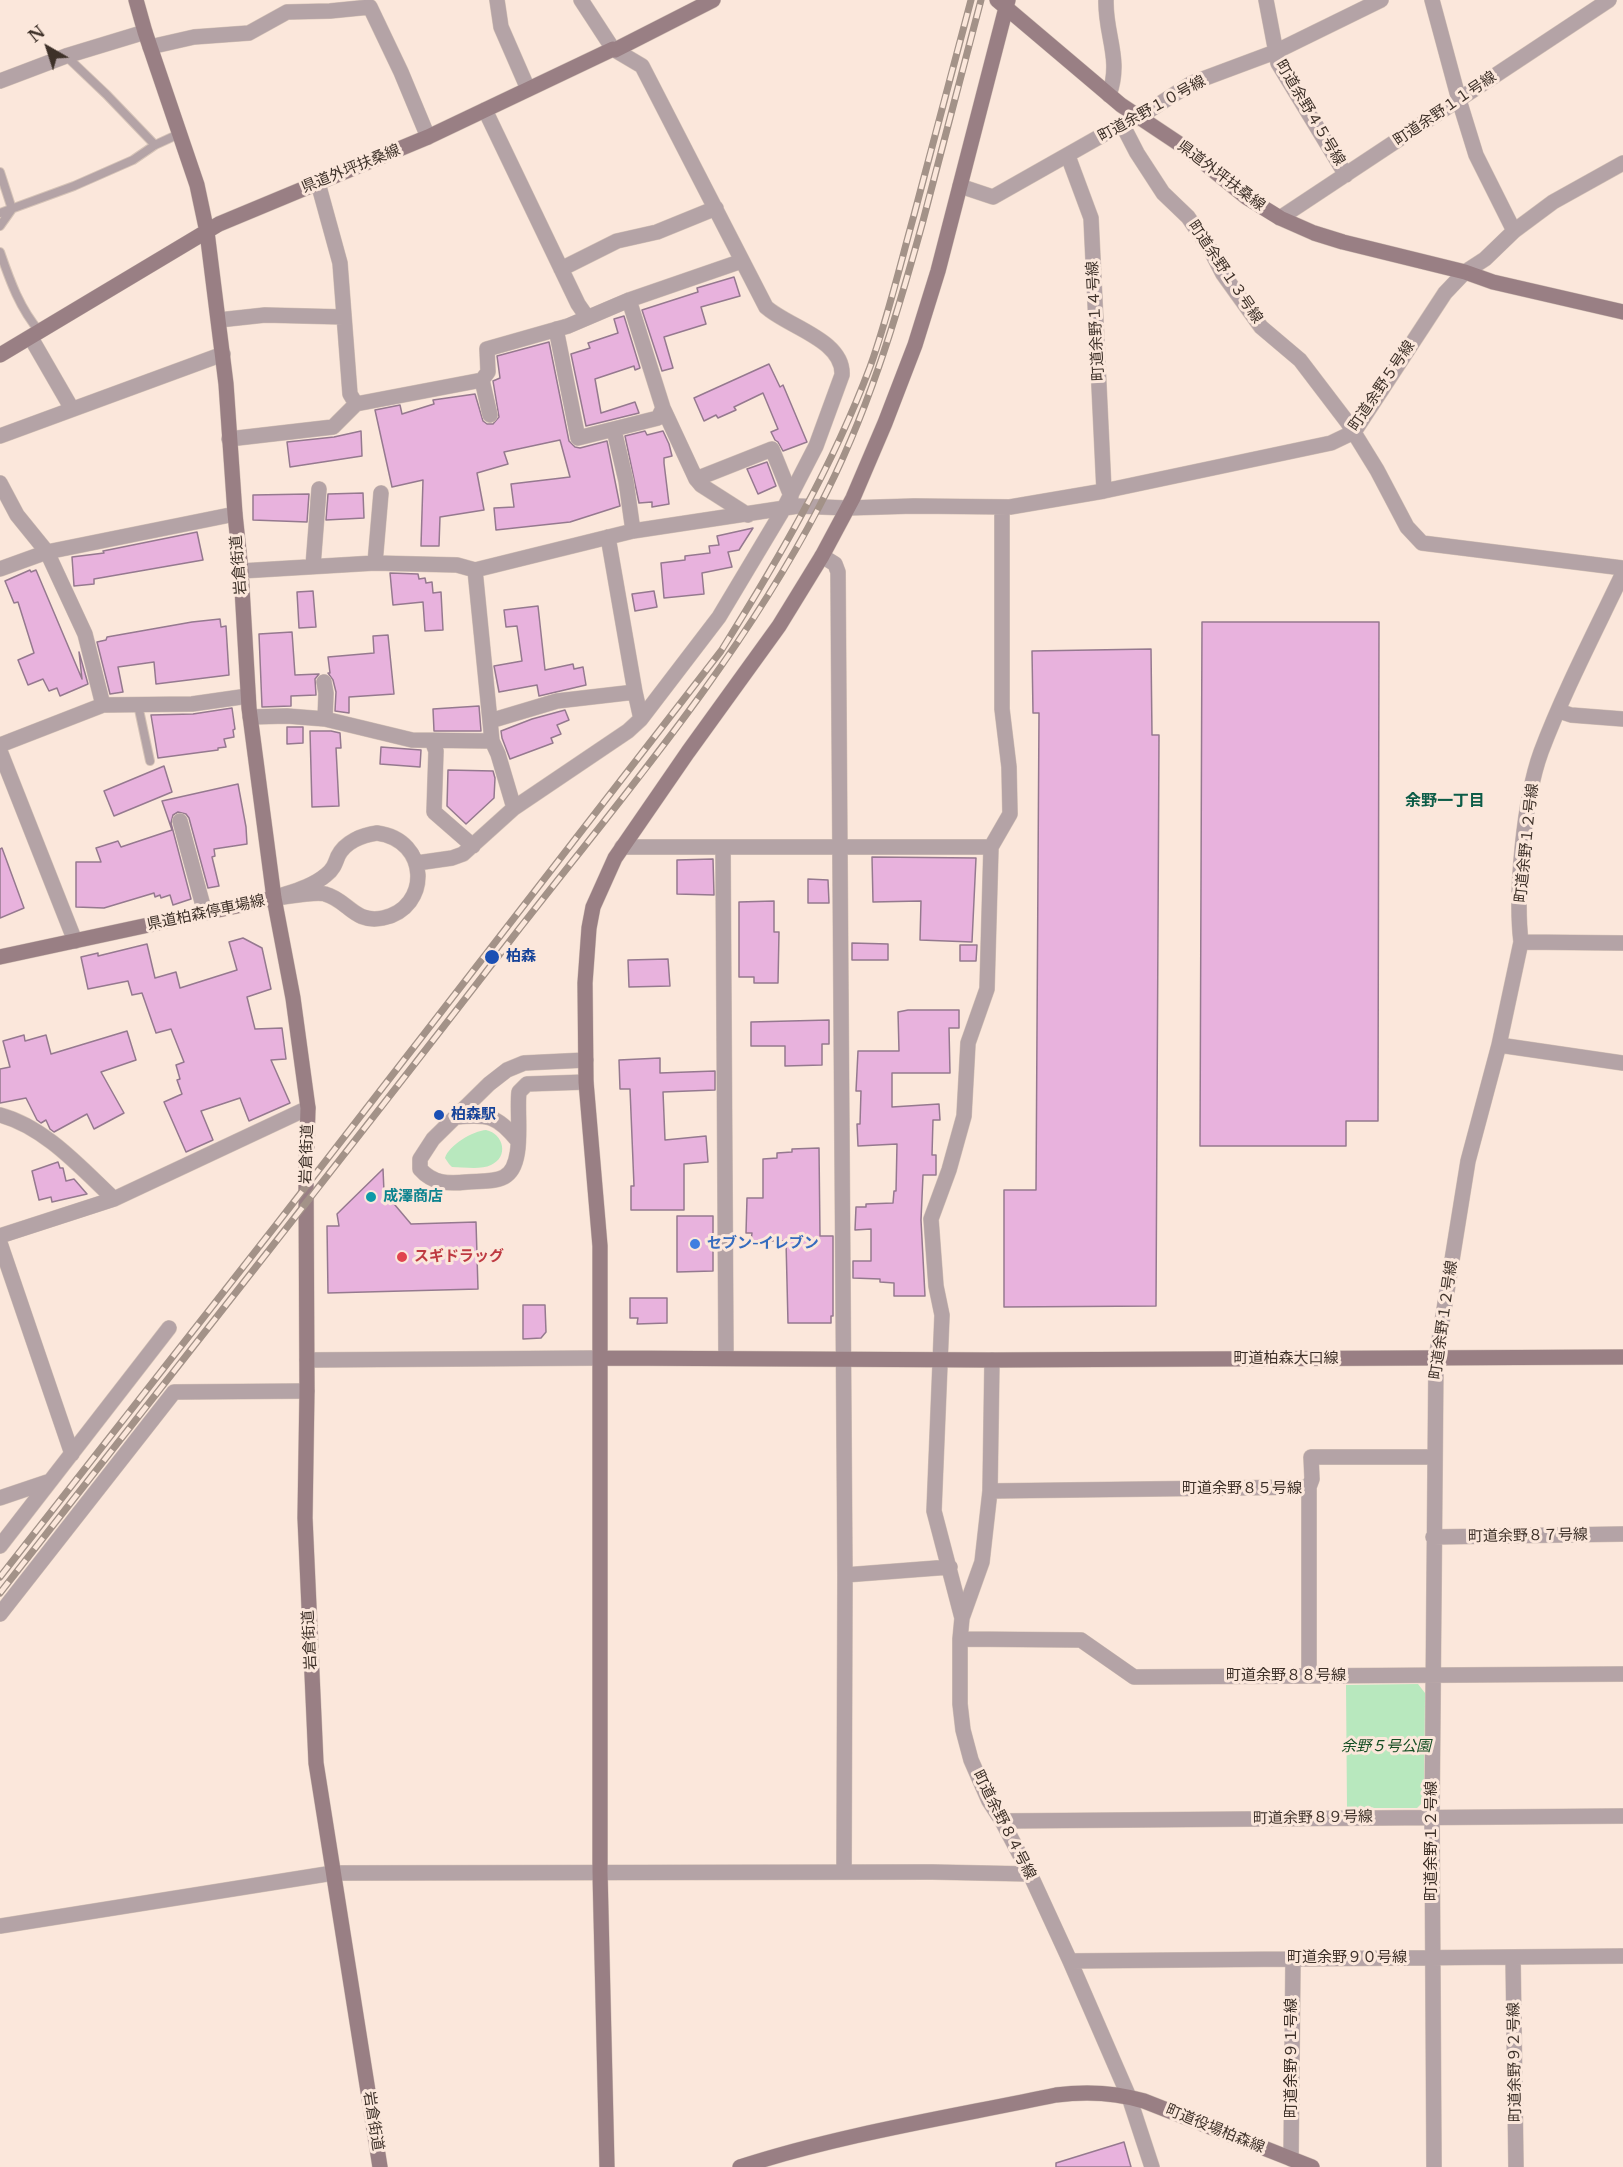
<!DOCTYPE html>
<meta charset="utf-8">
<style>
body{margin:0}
#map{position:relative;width:1623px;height:2167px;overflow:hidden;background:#fbe7db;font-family:"Libre Baskerville",serif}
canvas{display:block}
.north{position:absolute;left:18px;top:18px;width:60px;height:60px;-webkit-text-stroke:4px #fbe7db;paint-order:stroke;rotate:321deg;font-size:16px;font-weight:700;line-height:24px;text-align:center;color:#3e3129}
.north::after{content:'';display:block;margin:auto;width:21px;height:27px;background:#3e3129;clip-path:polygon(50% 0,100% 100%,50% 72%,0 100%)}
</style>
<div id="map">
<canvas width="1623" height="2167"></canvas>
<div class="north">N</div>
</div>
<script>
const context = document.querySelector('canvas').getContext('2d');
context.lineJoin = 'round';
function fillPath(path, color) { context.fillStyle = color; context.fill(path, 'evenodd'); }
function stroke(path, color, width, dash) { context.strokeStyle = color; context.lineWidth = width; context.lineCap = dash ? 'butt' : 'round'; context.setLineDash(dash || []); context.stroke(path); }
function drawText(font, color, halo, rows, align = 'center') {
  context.font = font + ' "Libre Baskerville","Noto Sans JP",serif'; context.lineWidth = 6; context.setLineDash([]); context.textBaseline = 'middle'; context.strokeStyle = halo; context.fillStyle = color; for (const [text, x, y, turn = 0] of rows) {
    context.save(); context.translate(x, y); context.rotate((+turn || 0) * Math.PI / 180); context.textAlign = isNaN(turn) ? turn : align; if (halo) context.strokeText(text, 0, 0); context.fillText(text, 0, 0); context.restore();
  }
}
const green = new Path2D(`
 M486 1130C504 1134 509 1157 491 1165 481 1170 463 1167 452 1167L449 1164 445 1158C449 1145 473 1131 486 1130Z
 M1418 1684 1425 1693 1424 1801 1417 1808H1347L1346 1685Z`);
const building = new Path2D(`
 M734 277 740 296 701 307 706 324 664 337 673 368 662 371 642 310 698 292 697 288Z
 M624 316 640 368 635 370 634 366 595 379 601 413 635 402 639 413 586 426 571 354 590 348 588 343 618 333 614 319Z
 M549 342 569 441 575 447 580 448 607 441 620 506 570 522 496 530 494 508 514 507 511 484 570 477 560 440 504 452 508 464 477 473 484 510 440 517 439 546H421L423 480 392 487 375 410 400 405 402 414 434 404 433 400 475 394 483 421 487 424H493L499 417 493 381 500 378 497 356Z
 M769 364 780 387 783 385 807 442 783 451 778 442 775 440 771 432 778 429 763 393 734 407 736 410 718 418 716 415 704 421 694 398Z
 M361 431 362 456 290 467 287 442 334 437Z
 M645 431 647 435 663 431 669 444 672 456 664 458V463L669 504 652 507V502L639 503 625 436Z
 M767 462 776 486 758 494 747 469Z
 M363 493 364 518 326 520 328 494Z
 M309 494 307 522 253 520V495Z
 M753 528 739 550 728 552 732 567 702 573 704 594 664 598 661 563 685 560V556L710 553 709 546 719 545 717 536Z
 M197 532 203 560 94 579V584L74 586 72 557 104 553 103 551Z
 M30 570 31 572 36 570 82 679 79 652 88 684 60 696 57 688 49 691 43 679 28 685 18 660 34 653 18 602 14 603 5 581Z
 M390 573 418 574 419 579 425 578 426 583 432 582 433 593 441 592 443 630 425 631 423 602 393 605Z
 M313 591 316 627 299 628 297 592Z
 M654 591 657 607 635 611 632 594Z
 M538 606 545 670 573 664 574 669 583 667 586 685 539 696 537 685 499 692 494 666 522 661 517 626 506 627 504 610Z
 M220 619 221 627 226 626 229 675 156 684 154 662 118 667 123 692 110 694 97 642 106 640 107 637 192 622Z
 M1202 622H1379L1378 1121H1346V1146H1200Z
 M292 632 295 675 319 674 315 679 316 695 291 696V706L262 707 259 634Z
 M388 635 394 694 349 697V713L335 711 336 692 333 680 328 673H330L328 657 374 653 373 636Z
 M1151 649 1152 735H1159L1156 1306 1004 1307V1190H1036L1039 713H1033L1032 651Z
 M479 706 481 731H434L433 709Z
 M232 708 235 729 233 730 234 737 224 739 226 747 218 748V750L158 758 151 715 193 714Z
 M565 710 569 720 557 725 561 734 551 738 553 743 510 759 502 738 501 731 532 719Z
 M287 727H303V743L287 744Z
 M310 731H331L340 733 341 748H336L339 806 312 807Z
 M381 747 421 750 420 767 380 764Z
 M164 766 172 792 114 816 104 791Z
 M448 770 493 771 495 778 494 798 466 824 447 806Z
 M238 784 246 827 247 844 214 849 215 856 212 857 219 886 208 888 189 818 186 814 178 812 173 815 171 823 191 899 173 905 170 895 161 898 160 895 155 897 154 893 104 908 76 907V862H101L96 848 118 841 121 847 172 830 162 801Z
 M2 848 24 908 0 918V849Z
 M872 857 976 858 972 942 920 940 921 901 873 902Z
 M713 859 714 895 677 894V860Z
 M808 879 828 880 829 903H808Z
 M774 901V932H779L778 983H754V977H739V902Z
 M243 938 262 948 271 989 247 997 255 1029 282 1028 286 1059 271 1060 290 1103 249 1121 240 1098 201 1111 213 1140 186 1152 164 1102 182 1094 177 1080 180 1079 176 1065 184 1062 171 1029 156 1033 142 993 132 995 128 981 88 989 81 957 98 953V956L147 944 155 978 176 972 180 988 237 970 229 942Z
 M852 943 888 944V960H852Z
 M960 945H977L976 961H960Z
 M668 959 670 986 629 987 628 960Z
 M908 1010H959V1028H949L950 1073H892V1107L939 1104 940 1120H933L932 1155H936V1175H923L921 1220 925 1296H894V1283L880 1282V1279L853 1278V1261H871V1229L855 1230 856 1207H866V1204L893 1203 894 1191H896L897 1144 858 1146 857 1124H860L861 1091H856L858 1051H899L898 1012Z
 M829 1020V1044H822V1065L785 1066V1046H751V1022Z
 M127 1031 136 1060 101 1072 124 1113 94 1129 87 1114 54 1132 50 1129 46 1120 41 1123 37 1120 26 1098 0 1103V1069L10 1067 3 1041 24 1035 25 1041 46 1035 51 1054Z
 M660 1058V1073L715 1071V1090L663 1092 665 1140 706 1136 708 1162 684 1164V1210H631V1186H634L630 1089H620L619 1060Z
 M819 1148 820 1236H833V1316H831V1323H788L786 1241H751L752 1233H746L747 1198H763V1159L777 1158V1153L792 1152V1149Z
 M58 1162 60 1168H63L66 1181 74 1179 87 1194 52 1202 51 1197 39 1200 32 1171Z
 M383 1169 384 1192 411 1224 476 1222 478 1289 328 1293 327 1226H339L337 1214Z
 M677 1216H713V1271L677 1272Z
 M630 1298H667V1323L637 1324 638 1318H630Z
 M523 1305H545L546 1332 541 1338 523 1339Z
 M1124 2142 1131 2167H1056V2163Z`);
const lane = new Path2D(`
 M66 56 106 94 155 145
 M0 172 12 209 0 226
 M0 213 74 186 133 160 155 145 181 133
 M0 252C10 281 20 309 40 332
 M138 705 150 761`);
const street = new Path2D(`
 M497 0 501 27 528 89
 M581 0 613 49
 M1106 0C1105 35 1122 59 1109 95
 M1266 0 1278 63 1346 175
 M1432 0 1459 100 1476 155 1514 231
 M150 47 194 37 249 33 287 12 330 11 370 7 401 72 428 137
 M0 81 66 56 145 32
 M485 110 578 304 587 317
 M1122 124 1137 153 1163 193 1188 217 1210 249 1223 274 1261 327 1300 360 1348 423 1377 470 1407 527 1422 543 1623 568
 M1068 156 1091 218 1104 491
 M318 183 340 263 350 394 356 404
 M960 186 993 197 1122 124 1139 117 1192 83 1275 52 1381 0
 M1280 218 1609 0
 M561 269 617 241 657 232 716 208
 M629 300 663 408 696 479 701 485 748 515
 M219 320 265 315 344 317
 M556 329 578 438 658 418 663 408
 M31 338 72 409
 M482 380 490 415
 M614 430 626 481 633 531
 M0 436 223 354
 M229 439 333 427 356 404 482 380 488 372 487 349 568 326 629 300 742 261
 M696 479 772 449 791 496
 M0 483 17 515 47 552 85 634 103 705
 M608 537 635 692
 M822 556 835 564 838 572 845 1575 844 1872
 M375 563 381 493
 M313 566 319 489
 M0 569 47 552 235 514
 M475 570 492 741 498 754 514 808
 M241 571 375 563 457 565 475 570 633 531 798 506 847 508 914 506 1010 507 1104 491 1331 443 1354 432 1445 293 1465 272 1485 259 1514 231 1553 202 1623 163
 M324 682 326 693 325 719
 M1559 711 1571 715 1623 719
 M250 717 287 716 325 719 412 740 492 741
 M490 721 557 701 635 692 641 719
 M432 741 436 751 434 812 473 846
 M0 745 103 705 192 704 248 696
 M0 751 75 941
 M180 821 205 913
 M377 833C430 840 431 908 383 918 354 924 348 900 325 894 316 891 286 897 274 898 291 892 312 887 326 875 333 870 335 864 338 856 345 842 362 835 377 833Z
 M622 847H991
 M723 848 726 1357
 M417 863 452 858 463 854 514 808 628 731 641 719 719 617 783 510 816 446 842 375C844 340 788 327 766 307L642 66 615 50
 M1521 942 1623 943
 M1499 1045 1623 1063
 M586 1060 524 1063 507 1070 489 1084 433 1139 420 1159V1169C433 1184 449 1184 467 1182 478 1181 495 1182 504 1177 526 1166 516 1113 519 1092L527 1084 586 1082
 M0 1115C45 1127 81 1168 114 1199
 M456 1117C488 1114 497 1115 518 1141
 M0 1236 114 1199 308 1108
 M0 1243 72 1454
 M307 1360 600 1358
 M992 1360 990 1491 982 1562 962 1618 960 1639V1704L963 1730 971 1760 989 1801 1002 1821 1030 1874 1070 1961 1129 2097 1152 2167
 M1309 1487 1312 1479 1311 1457H1434
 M990 1491 1309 1487V1676
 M0 1498 50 1481
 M1433 1537 1623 1534
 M0 1546 169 1328
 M845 1575 950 1567
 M0 1614 174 1392 307 1391
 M962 1618 934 1511 942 1315 936 1286 931 1219 949 1170 964 1116 968 1043 987 989 991 847 1010 814 1009 767 1002 709V507
 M960 1639 1081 1640 1134 1677 1623 1674
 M1002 1821 1623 1816
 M0 1926 333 1873 932 1872 1030 1874
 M1513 1957 1516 2167
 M1070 1961 1623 1956
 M1291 2159 1293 1958
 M1434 2167 1432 1817 1436 1359 1468 1161 1499 1045 1521 942C1515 893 1524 799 1541 752 1564 691 1595 632 1623 573`);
const secondary = new Path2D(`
 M136 0 145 32 197 185 207 232 226 384 235 514 241 571 249 708 274 898 293 998 308 1108 306 1176 307 1391 305 1518 316 1763 380 2167
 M997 0 1121 105 1187 149 1246 197 1280 218 1314 233 1343 242 1465 272 1493 282 1623 312
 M0 355 219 224 428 137 613 49 615 50 713 0
 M0 957 274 898
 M600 1358 992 1360 1623 1357
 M607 2167 600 1872V1246L586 1082 585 983 589 928 593 907 615 858 688 752 779 626 822 556 853 498 885 423 915 345 938 271 1008 0
 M740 2167C842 2134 951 2117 1056 2095 1086 2091 1114 2092 1144 2101L1312 2167`);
const rail = new Path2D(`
 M0 1577 276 1225 721 651C778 560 832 468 870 367 888 317 900 265 914 215 933 143 952 71 971 0
 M0 1593C172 1373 346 1154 516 933 623 796 738 662 819 507 867 416 896 319 923 221 942 147 962 74 981 0`);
const markers = [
 [492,957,8,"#1a4fb4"],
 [439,1115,6,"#1a4fb4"],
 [371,1197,6,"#0f9aa8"],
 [695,1244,6,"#3f7fe0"],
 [402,1257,6,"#e0444e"]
];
const streetNames = [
 ["町道余野１０号線",1152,109,-29],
 ["町道余野１１号線",1445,109,-34],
 ["町道余野４５号線",1310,113,59],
 ["県道外坪扶桑線",351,169,-22],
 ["県道外坪扶桑線",1221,176,37],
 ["町道余野１３号線",1225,272,56],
 ["町道余野１４号線",1096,321,-93],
 ["町道余野５号線",1382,386,-56],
 ["岩倉街道",239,565,-95],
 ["町道余野１２号線",1527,843,-84],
 ["県道柏森停車場線",206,913,-12],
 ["岩倉街道",307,1154,-88],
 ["町道余野１２号線",1444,1320,-82],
 ["町道柏森大口線",1286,1359],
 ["町道余野８５号線",1242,1489],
 ["町道余野８７号線",1528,1536,-1],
 ["岩倉街道",310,1640,-93],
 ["町道余野８８号線",1286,1676],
 ["町道余野８９号線",1313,1818,-1],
 ["町道余野８４号線",1004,1825,63],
 ["町道余野１２号線",1432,1841,-90],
 ["町道余野９０号線",1347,1958],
 ["町道余野９１号線",1292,2058,-90],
 ["町道余野９２号線",1515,2062,-91],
 ["岩倉街道",373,2121,81],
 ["町道役場柏森線",1215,2129,22]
];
const transitNames = [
 ["柏森",506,957],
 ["柏森駅",451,1115]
];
const cultureNames = [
 ["成澤商店",383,1197]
];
const shopNames = [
 ["セブン-イレブン",707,1244]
];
const healthNames = [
 ["スギドラッグ",414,1257]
];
const parkNames = [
 ["余野５号公園",1386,1747]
];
const neighbourhoodNames = [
 ["余野一丁目",1445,801]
];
fillPath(green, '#b8e8be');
fillPath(building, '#e8b2dd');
stroke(building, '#95798f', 1.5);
stroke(lane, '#d5c3b7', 10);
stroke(street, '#d5c3b7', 16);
stroke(secondary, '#d5c3b7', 16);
stroke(lane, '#b4a3a6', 8);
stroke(street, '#b4a3a6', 15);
stroke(secondary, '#997f84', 15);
stroke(rail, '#a39288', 7);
stroke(rail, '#fbe7db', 4.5, [14]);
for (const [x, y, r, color] of markers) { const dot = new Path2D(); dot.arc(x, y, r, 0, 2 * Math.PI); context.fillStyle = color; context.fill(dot); stroke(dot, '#fbe7db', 2); }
drawText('15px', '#3e3129', '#fbe7db', streetNames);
drawText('bold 15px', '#164399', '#fbe7db', transitNames, 'left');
drawText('bold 15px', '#0d838f', '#fbe7db', cultureNames, 'left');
drawText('bold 15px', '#366cbe', '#fbe7db', shopNames, 'left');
drawText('bold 15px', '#be3a42', '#fbe7db', healthNames, 'left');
drawText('italic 15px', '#144e23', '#fbe7db', parkNames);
drawText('bold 16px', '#0c5c47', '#fbe7db', neighbourhoodNames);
</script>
